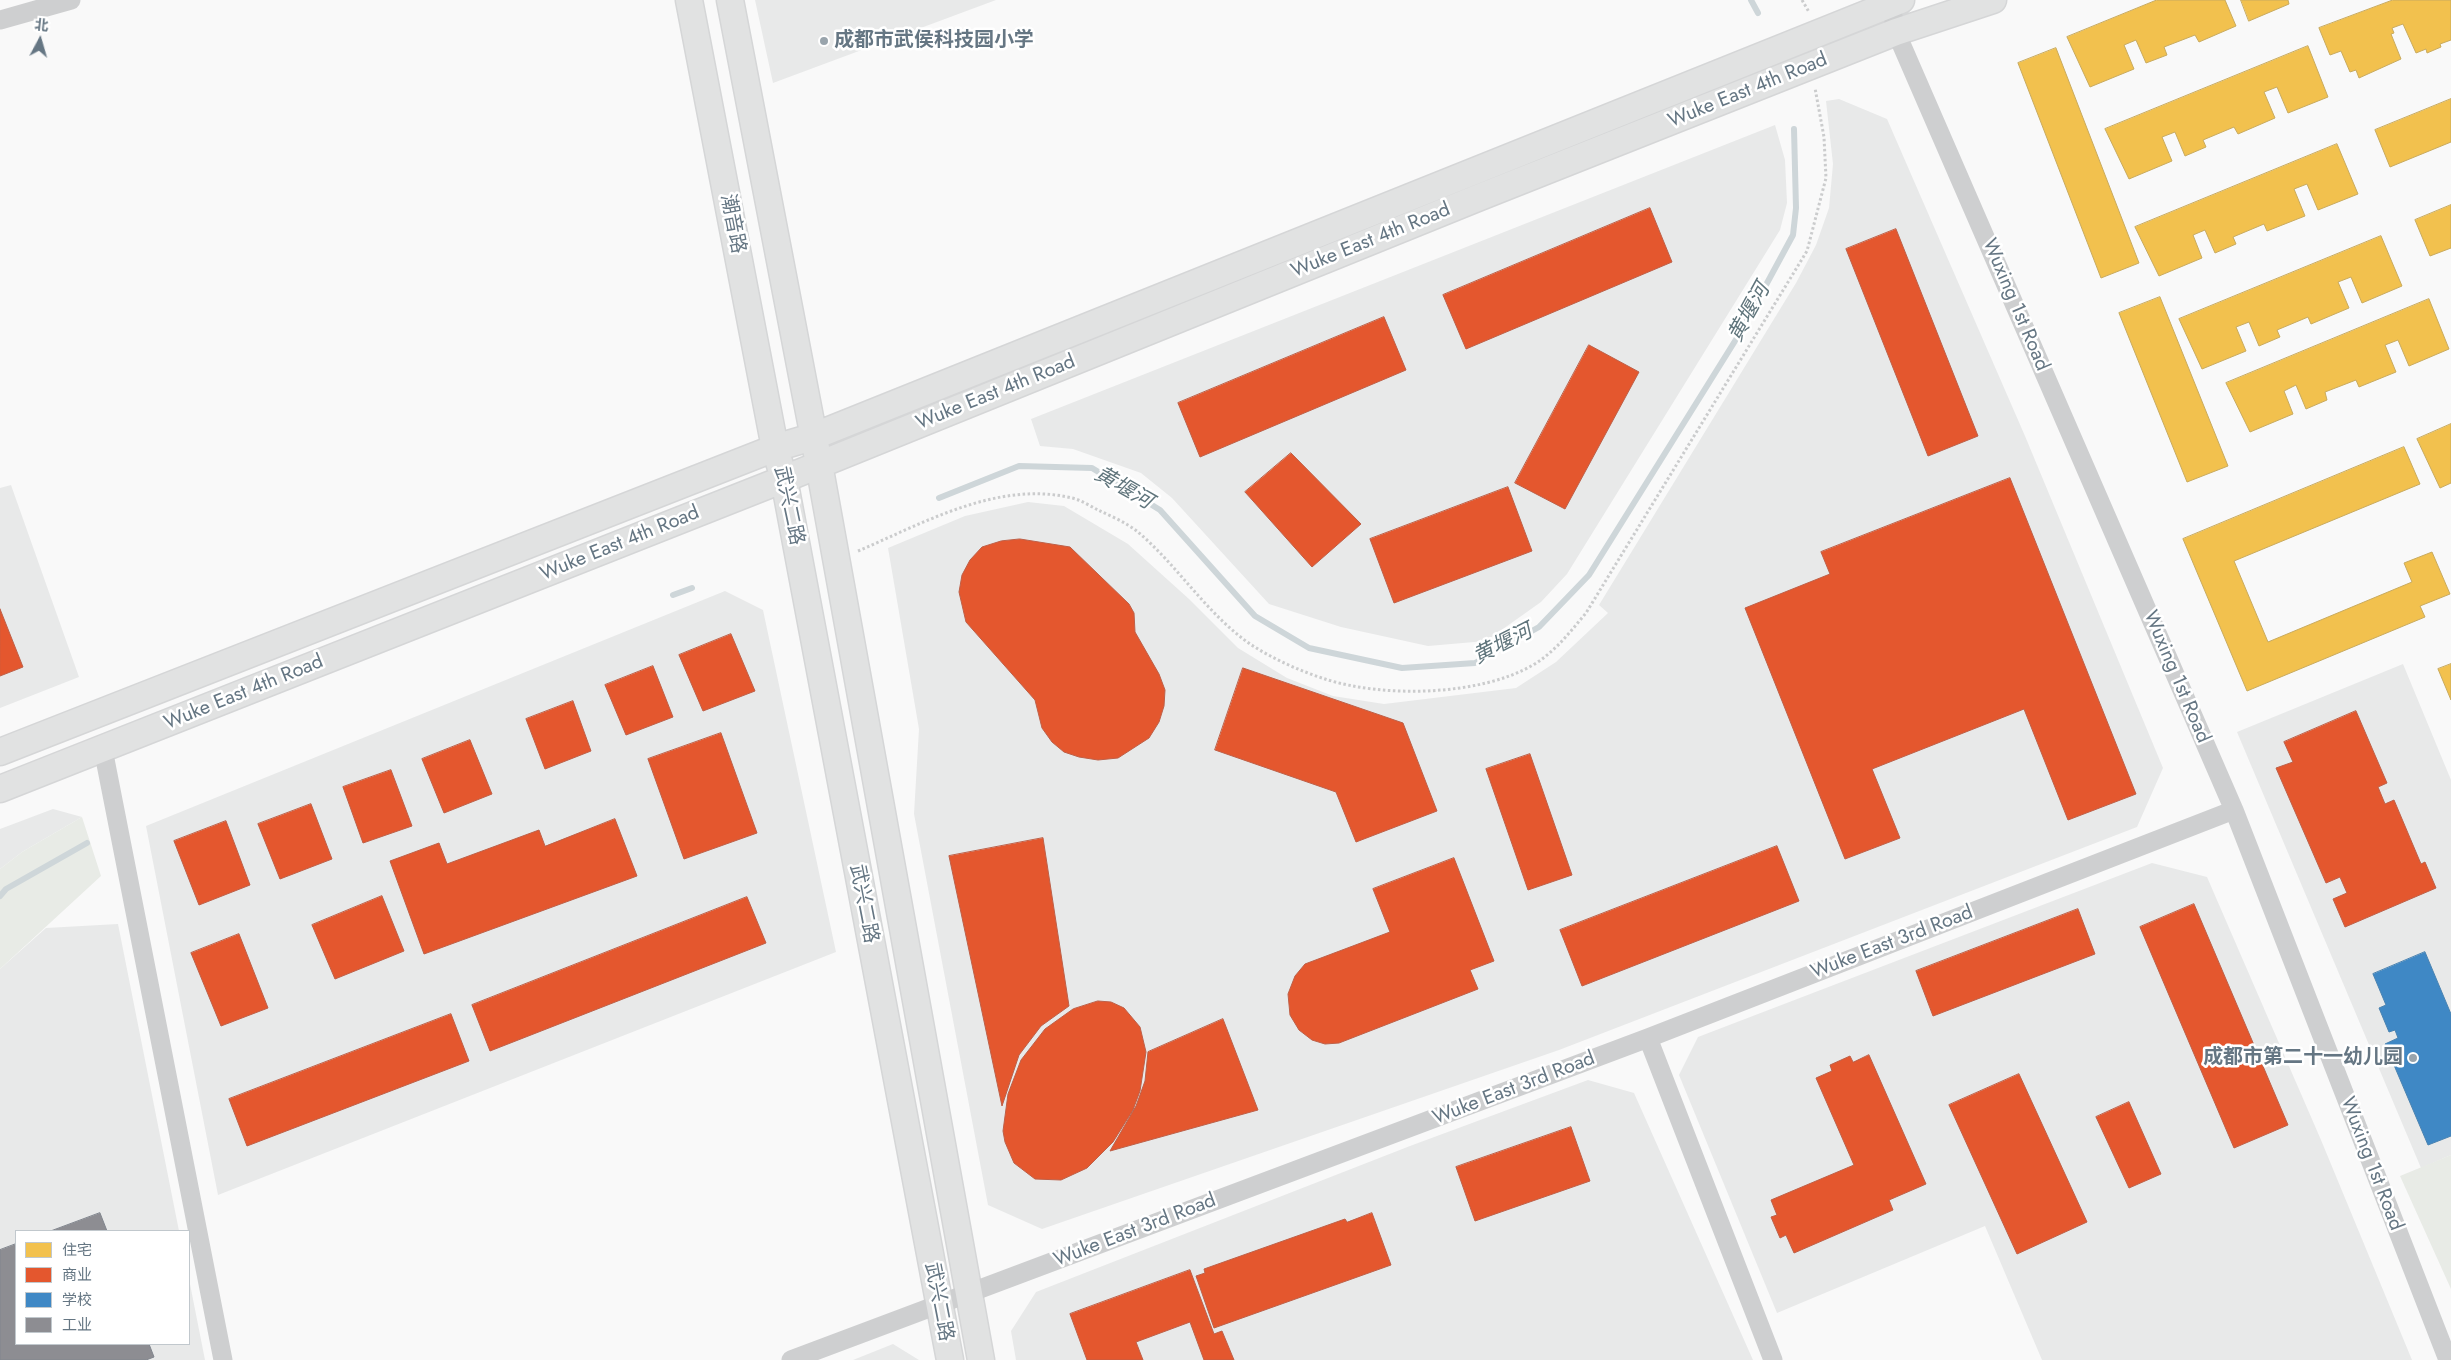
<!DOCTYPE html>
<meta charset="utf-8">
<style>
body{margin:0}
#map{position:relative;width:2451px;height:1360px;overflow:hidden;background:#f9f9f9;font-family:Jost,"Noto Sans SC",sans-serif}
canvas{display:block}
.legend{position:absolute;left:15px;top:1230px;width:175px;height:115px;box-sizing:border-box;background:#fff;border:1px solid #c1c8cd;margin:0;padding:6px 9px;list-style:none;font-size:15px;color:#657683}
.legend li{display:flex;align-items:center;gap:10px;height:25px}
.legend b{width:25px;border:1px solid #c1c8cd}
.north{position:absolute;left:15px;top:15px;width:50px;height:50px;-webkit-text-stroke:4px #fff;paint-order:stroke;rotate:6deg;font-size:14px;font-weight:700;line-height:20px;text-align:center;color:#657683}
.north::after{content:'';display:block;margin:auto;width:18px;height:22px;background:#657683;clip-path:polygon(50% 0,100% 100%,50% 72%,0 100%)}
</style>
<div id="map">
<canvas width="2451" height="1360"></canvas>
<ul class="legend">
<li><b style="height:14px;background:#f2c14e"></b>住宅</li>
<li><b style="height:14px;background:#e4572e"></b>商业</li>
<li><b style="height:14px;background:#3f88c5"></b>学校</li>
<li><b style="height:14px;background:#8d8d92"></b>工业</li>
</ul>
<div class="north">北</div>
</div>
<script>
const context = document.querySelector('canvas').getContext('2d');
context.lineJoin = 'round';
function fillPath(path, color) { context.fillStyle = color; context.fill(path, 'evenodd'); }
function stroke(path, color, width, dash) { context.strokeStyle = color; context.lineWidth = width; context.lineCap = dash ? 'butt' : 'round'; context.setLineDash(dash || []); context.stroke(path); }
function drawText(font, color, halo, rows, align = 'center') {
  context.font = font + ' Jost,"Noto Sans SC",sans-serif'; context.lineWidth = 5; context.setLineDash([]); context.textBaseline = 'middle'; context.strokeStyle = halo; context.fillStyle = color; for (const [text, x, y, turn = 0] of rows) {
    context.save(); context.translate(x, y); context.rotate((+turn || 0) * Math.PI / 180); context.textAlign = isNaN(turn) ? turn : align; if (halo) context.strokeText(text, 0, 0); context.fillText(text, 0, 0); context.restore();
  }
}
const built = new Path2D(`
 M755 0H996L773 83Z
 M1839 99 1887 119 2025 436 2163 768 2137 827 1559 1050 1042 1229 988 1205 914 814 919 729 888 548 965 516 1028 502 1064 506 1128 544 1189 599 1238 648 1287 678 1333 696 1384 704 1516 688 1556 662 1608 613 1599 605 1796 283 1816 245 1829 208 1833 164 1826 101Z
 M1775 125 1785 160 1787 203 1780 230 1567 574 1541 602 1486 641 1428 646 1341 627 1269 604 1172 498 1141 473 1073 449 1040 446 1031 419Z
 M11 485 79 677 0 708V488Z
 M725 591 763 610 836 952 218 1195 146 826Z
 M2403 664 2451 780V1155L2421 1168 2237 732Z
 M53 809 82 817 22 852 0 869V829Z
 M2152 863 2207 877 2321 1140 2412 1360H2042L1985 1226 1777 1313 1679 1075 1698 1037Z
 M118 924 179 1231H16V1344H189V1279L205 1360H0V969L46 928Z
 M1588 1080 1634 1093 1753 1360H1016L1011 1331 1036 1292 1410 1146Z
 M893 1344 919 1360H853Z`);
const green = new Path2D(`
 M82 817 101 876 0 969V869L22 852Z
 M2451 1155V1289L2400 1176Z`);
const homes = new Path2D(`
 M2157 0H2225L2236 26 2199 42 2195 35 2164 47 2167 55 2146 63 2136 40 2124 45 2134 69 2090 87 2067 37Z
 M2241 0H2288L2289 4 2249 21Z
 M2393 0H2451V40L2440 44 2441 47 2427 53 2426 49 2416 53 2403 24 2392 28 2394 33 2391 34 2401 59 2359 78 2356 70 2350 72 2341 51 2330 55 2319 28Z
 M2308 46 2328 97 2288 113 2277 87 2264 92 2275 118 2238 134 2234 127 2203 140 2206 147 2185 156 2175 132 2162 137 2172 161 2129 179 2105 129Z
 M2056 48 2139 263 2101 278 2018 63Z
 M2451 99V142L2390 167 2375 130Z
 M2337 144 2358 194 2318 210 2307 184 2294 189 2305 216 2267 231 2264 224 2233 237 2236 244 2215 253 2205 230 2193 235 2202 258 2159 276 2135 227Z
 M2451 205V248L2430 256 2415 220Z
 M2381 236 2402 286 2362 303 2351 277 2338 282 2349 308 2311 324 2308 317 2277 330 2280 337 2259 346 2249 322 2236 327 2246 351 2202 369 2179 319Z
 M2160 297 2228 466 2187 482 2119 313Z
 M2429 299 2449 349 2409 366 2398 340 2385 345 2396 372 2359 387 2356 380 2325 392 2327 400 2306 409 2296 385 2284 391 2293 414 2250 432 2226 383Z
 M2451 424V483L2440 488 2417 439Z
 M2404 447 2420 484 2234 561 2268 642 2412 582 2404 563 2432 552 2450 594 2420 606 2425 617 2247 691 2183 539Z
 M2451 664V700L2438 669Z`);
const shops = new Path2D(`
 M1650 208 1672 262 1466 349 1443 295Z
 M1896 229 1978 436 1928 456 1846 249Z
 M1384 317 1406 370 1200 457 1178 403Z
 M1589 345 1639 372 1565 509 1515 483Z
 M1291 453 1361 524 1312 567 1245 492Z
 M2010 478 2136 794 2068 820 2024 709 1872 769 1900 838 1845 859 1745 608 1830 574 1821 552Z
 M1508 487 1532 551 1394 603 1370 539Z
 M1020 539 1070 547 1129 604 1134 613 1135 632 1159 674 1165 690 1164 706 1159 722 1149 738 1118 758 1098 760 1079 757 1064 752 1052 742 1042 728 1035 700 966 622 959 592 962 575 970 560 982 547 1001 541Z
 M0 609 23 667 0 676Z
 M731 634 755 691 703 711 679 655Z
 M653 666 673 717 626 735 605 685Z
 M1243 668 1403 723 1437 811 1356 842 1336 792 1215 750Z
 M573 701 591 751 545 769 526 719Z
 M2356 711 2387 783 2378 787 2385 804 2394 800 2421 864 2425 862 2436 888 2345 927 2333 899 2347 893 2340 877 2326 883 2276 768 2293 762 2284 742Z
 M721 733 757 833 684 859 648 759Z
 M470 740 492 794 444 813 422 759Z
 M1530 754 1572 875 1528 890 1486 769Z
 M391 770 412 826 363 843 343 787Z
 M311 804 332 859 280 879 258 824Z
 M615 819 637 876 424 954 390 861 439 843 447 864 539 830 545 846Z
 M226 821 250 885 199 905 174 841Z
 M1043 838 1069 1006 1041 1026 1019 1055 1002 1106 949 856Z
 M1777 846 1799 901 1582 986 1560 930Z
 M1454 858 1494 961 1470 970 1478 989 1339 1043 1325 1044 1312 1040 1299 1030 1290 1015 1288 994 1295 976 1305 964 1390 932 1373 889Z
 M382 896 404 951 335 979 312 925Z
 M747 897 766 943 490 1051 472 1005Z
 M2194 904 2288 1125 2234 1148 2140 927Z
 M2078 909 2095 954 1933 1016 1916 971Z
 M239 934 268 1008 221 1026 191 953Z
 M1098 1001 1111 1002 1124 1008 1140 1027 1146 1052 1140 1091 1133 1110 1113 1142 1087 1168 1061 1180 1035 1179 1014 1163 1005 1142 1003 1131 1008 1094 1021 1060 1045 1029 1073 1009Z
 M451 1014 469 1061 247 1146 229 1099Z
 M1223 1019 1258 1110 1110 1151 1136 1106 1145 1081 1148 1052Z
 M1869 1055 1926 1184 1889 1200 1893 1210 1794 1253 1786 1235 1780 1238 1771 1217 1777 1215 1771 1200 1854 1165 1816 1078 1832 1071 1830 1065 1850 1056 1853 1062Z
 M2019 1074 2087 1222 2017 1254 1949 1105Z
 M2129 1102 2161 1174 2129 1188 2096 1117Z
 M1571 1127 1590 1181 1475 1221 1456 1167Z
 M1372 1213 1391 1265 1214 1328 1196 1276 1205 1273 1204 1269 1345 1219 1347 1222Z
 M1190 1270 1214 1334 1222 1331 1234 1360H1204L1190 1322 1136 1342 1143 1360H1087L1070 1314Z`);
const schools = new Path2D(`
 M2425 952 2451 1014V1136L2428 1145 2385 1044 2398 1038 2395 1030 2389 1032 2379 1008 2386 1005 2373 974Z`);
const industry = new Path2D(`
 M100 1213 107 1231H51Z
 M16 1244V1344H149L154 1357 146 1360H0V1250Z`);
const stream = new Path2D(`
 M1751 0 1758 13
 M939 498 1019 466 1092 468 1160 510 1255 616 1309 648 1402 668 1475 663 1539 627 1589 575 1740 333 1793 235 1796 208 1794 129
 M673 595 692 588
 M0 896 6 889 87 843`);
const path = new Path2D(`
 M1802 0 1809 12
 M858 551C924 523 998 480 1072 498 1081 500 1090 506 1098 510 1111 516 1127 523 1138 532 1178 566 1207 614 1250 644 1273 659 1300 671 1325 679 1383 698 1480 696 1533 665 1555 652 1570 632 1586 613L1807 251 1826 178 1824 137 1815 88`);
const street = new Path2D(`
 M1890 0 1896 32 2234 810 2448 1360
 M0 20 71 0
 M103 749 223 1360
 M1648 1038 1773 1360
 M791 1360 1648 1038 2234 810`);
const secondary = new Path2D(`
 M689 0 775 448 784 479 950 1360
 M730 0 819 464 981 1360
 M0 752 775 448 812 437 1901 0
 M0 789 784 479 1480 197 1896 32 1993 0`);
const markers = [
 [824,41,5,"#99a4ac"],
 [2413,1058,5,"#99a4ac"]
];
const poiNames = [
 ["成都市武侯科技园小学",834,41],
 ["成都市第二十一幼儿园",2403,1058,"right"]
];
const streetNames = [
 ["Wuke East 4th Road",1748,91,-22],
 ["潮音路",732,224,79],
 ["Wuke East 4th Road",1371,241,-22],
 ["Wuxing 1st Road",2015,305,67],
 ["Wuke East 4th Road",996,393,-22],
 ["武兴二路",788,506,78],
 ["Wuke East 4th Road",620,544,-22],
 ["Wuxing 1st Road",2176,677,67],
 ["Wuke East 4th Road",244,693,-22],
 ["武兴二路",863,904,79],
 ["Wuke East 3rd Road",1892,943,-21],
 ["Wuke East 3rd Road",1514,1089,-21],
 ["Wuxing 1st Road",2371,1164,69],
 ["Wuke East 3rd Road",1135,1231,-21],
 ["武兴二路",938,1302,79]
];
const waterNames = [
 ["黄堰河",1750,313,-61],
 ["黄堰河",1123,489,30],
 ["黄堰河",1503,645,-27]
];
fillPath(built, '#e8e9e9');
fillPath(green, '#e8ebe6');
fillPath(homes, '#f2c14e');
stroke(homes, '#c8aa5e', 1);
fillPath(shops, '#e4572e');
stroke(shops, '#be6048', 1);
fillPath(schools, '#3f88c5');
stroke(schools, '#4a83b1', 1);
fillPath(industry, '#8d8d92');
stroke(industry, '#81868e', 1);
stroke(stream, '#ced6d9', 6);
stroke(secondary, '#d5d6d7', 29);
stroke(path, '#cbcccd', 3, [2.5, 2.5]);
stroke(street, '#cecfd0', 19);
stroke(secondary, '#e1e2e2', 26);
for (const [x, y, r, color] of markers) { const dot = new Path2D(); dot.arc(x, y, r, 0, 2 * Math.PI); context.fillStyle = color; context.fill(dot); stroke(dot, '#fff', 2); }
drawText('bold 20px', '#657683', '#fff', poiNames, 'left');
drawText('20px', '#657683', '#fff', streetNames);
drawText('italic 21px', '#60757c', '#fff', waterNames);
</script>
